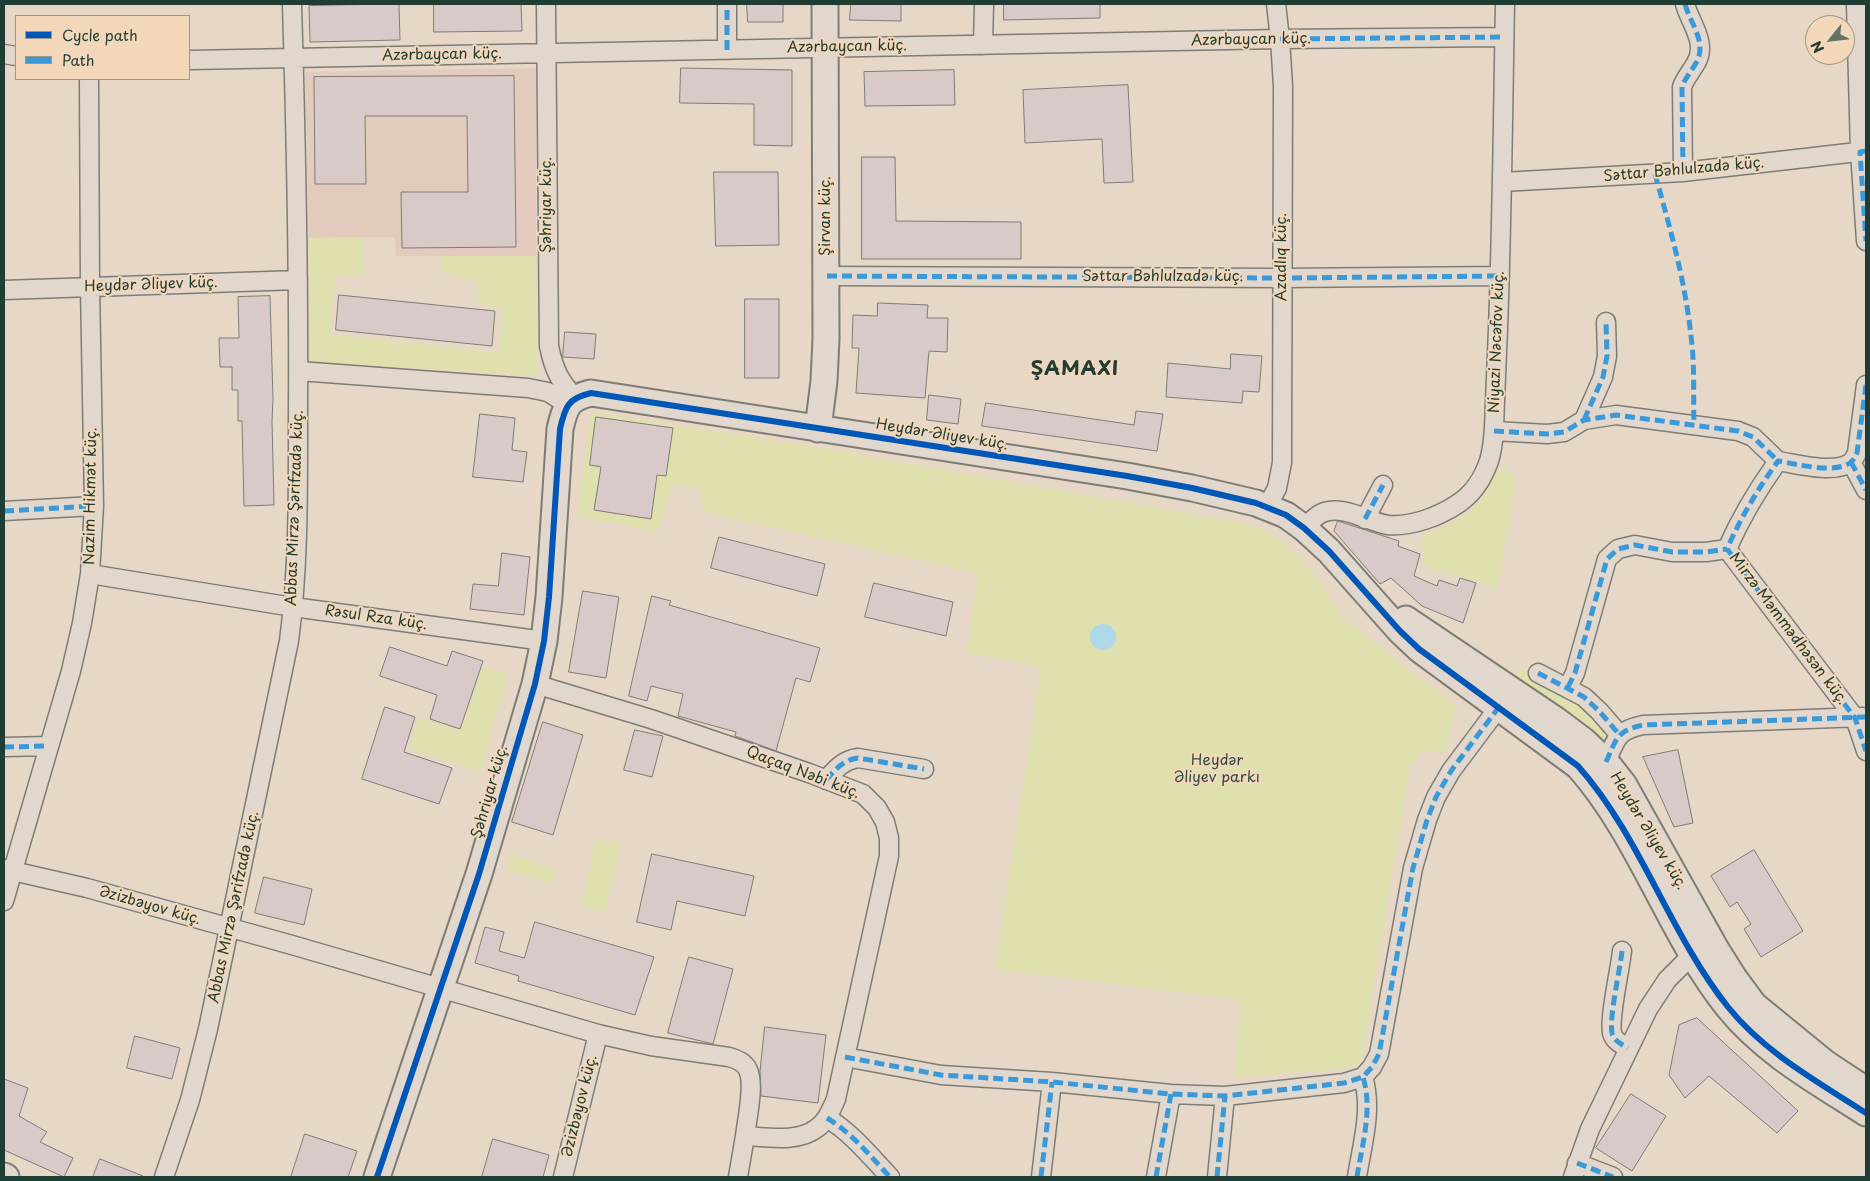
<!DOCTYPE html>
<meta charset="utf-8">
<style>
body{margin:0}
#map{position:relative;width:1870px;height:1181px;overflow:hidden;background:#e6d7c7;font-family:"Playpen Sans",sans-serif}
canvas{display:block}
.frame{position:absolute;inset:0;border:5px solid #1f3d34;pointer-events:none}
.legend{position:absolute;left:15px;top:15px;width:175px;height:65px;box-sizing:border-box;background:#f3d7ba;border:1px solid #9e9984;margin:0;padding:6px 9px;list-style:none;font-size:15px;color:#1f3d34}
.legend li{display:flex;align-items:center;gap:10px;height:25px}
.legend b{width:25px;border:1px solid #9e9984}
.north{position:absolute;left:1805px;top:15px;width:50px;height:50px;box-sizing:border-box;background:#f3d7ba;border:1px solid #9e9984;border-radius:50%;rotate:241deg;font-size:14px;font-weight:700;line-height:20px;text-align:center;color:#1f3d34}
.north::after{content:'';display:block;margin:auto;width:18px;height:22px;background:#657367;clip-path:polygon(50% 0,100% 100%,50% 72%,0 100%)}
</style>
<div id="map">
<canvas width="1870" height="1181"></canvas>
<div class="frame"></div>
<ul class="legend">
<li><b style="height:6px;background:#0057b8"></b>Cycle path</li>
<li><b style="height:6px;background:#3a99d8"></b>Path</li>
</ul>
<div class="north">N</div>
</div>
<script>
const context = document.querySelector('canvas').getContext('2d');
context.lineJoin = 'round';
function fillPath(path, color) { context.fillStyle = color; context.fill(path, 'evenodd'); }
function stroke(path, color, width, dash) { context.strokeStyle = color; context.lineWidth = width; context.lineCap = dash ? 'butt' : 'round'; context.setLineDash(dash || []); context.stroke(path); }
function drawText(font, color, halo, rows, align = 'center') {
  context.font = font + ' "Playpen Sans",sans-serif'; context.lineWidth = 4; context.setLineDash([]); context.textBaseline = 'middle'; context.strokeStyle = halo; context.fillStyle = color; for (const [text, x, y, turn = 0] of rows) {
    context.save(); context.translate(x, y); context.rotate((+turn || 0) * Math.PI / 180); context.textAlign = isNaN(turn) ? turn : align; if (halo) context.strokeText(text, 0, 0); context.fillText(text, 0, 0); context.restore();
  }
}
const built = new Path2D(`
 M536 68V256H396L395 237 309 238 305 72Z`);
const green = new Path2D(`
 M362 237 365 275 336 276 330 334 499 353 502 308 478 305V282L442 272V256H536L537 376 309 362V238Z
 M591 412 805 445 1253 525 1282 540 1312 570 1344 619 1456 705 1446 753 1424 750 1410 766 1361 1062 1352 1068 1234 1078 1240 1000 995 969 1041 667 967 653 978 573 704 512 700 488 673 484 657 532 577 516Z
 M1497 469 1516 475 1498 588 1424 566 1422 536C1446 525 1473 515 1487 491 1491 484 1494 476 1497 469Z
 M482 667 507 673 481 771 410 749 419 717 461 731Z
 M1520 667 1584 707 1612 733 1606 743 1517 676Z
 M596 838 620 843 605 911 581 906Z
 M511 855 557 869 552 884 506 870Z`);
const water = new Path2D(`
 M1090 637a13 13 0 1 1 26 0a13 13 0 1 1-26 0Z`);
const building = new Path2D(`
 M399 4 400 40 310 42 309 6Z
 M434 4H521L522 31 434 32Z
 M747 4H783V22H748Z
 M851 4H901V21L850 20Z
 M1004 4H1100V18L1004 20Z
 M681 68 792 70V146L754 145V104L680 103Z
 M954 70 955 105 865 106 864 72Z
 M514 76 516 247 402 248 401 192H468L467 116H365L366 184H315L314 77Z
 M1128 85 1133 182 1104 183 1102 139 1025 143 1023 90Z
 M862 157H895L896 221 1021 222V259H862Z
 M714 172H778L779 245 716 246Z
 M339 295 495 311 492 346 336 330Z
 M270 296 273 399 272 421 274 505 244 506 242 421H238V390H232V367H220L219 338H239L238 297Z
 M745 299H779V378H745Z
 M878 303 928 305 927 318H948L947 352 929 351 925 398 856 393 859 348H852L853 315 877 316Z
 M565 332 596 334 594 359 563 357Z
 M1231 354 1262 356 1259 392 1243 391 1242 403 1166 397 1168 363 1230 369Z
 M929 395 961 399 958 424 927 420Z
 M986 403 1134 425 1136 411 1163 414 1157 451 982 426Z
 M480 414 515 418 512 450 527 452 523 482 473 477Z
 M596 417 673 428 666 476 657 475 651 519 594 510 601 467 590 465Z
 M1338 521 1399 541 1398 546 1420 554 1414 576 1437 586 1439 580 1457 586 1460 578 1476 583 1463 623 1422 606 1391 578 1380 584 1334 531Z
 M719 537 825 564 817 596 711 568Z
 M502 553 530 557 524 615 470 609 473 584 498 586Z
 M874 583 953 602 946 636 865 617Z
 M583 591 619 597 606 678 569 672Z
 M652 596 671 601 669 605 820 648 810 682 796 678 776 751 735 736 736 732 678 716 683 694 651 686 647 701 629 696Z
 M390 647 447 666 452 651 483 661 460 729 430 719 437 695 380 676Z
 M385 707 415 717 404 752 452 768 439 804 362 779Z
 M543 722 583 735 553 835 512 822Z
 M635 730 663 736 652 777 624 770Z
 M1678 750 1693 823 1674 827 1643 757Z
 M1754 850 1803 931 1761 957 1744 929 1751 924 1737 902 1730 907 1711 876Z
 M652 854 754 876 745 916 677 901 671 930 637 922Z
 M264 877 312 889 304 925 255 913Z
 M535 922 654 957 635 1015 518 981 519 976 475 963 485 927 504 932 499 951 524 958Z
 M689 957 733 969 713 1044 668 1033Z
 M1697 1018 1798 1111 1777 1133 1709 1076 1685 1098 1669 1075 1679 1025Z
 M765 1027 826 1035 818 1103 761 1096 760 1072Z
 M135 1036 180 1048 172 1079 127 1068Z
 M4 1079 28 1088 19 1116 47 1132 40 1142 73 1158 64 1177 4 1150Z
 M1631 1094 1666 1116 1632 1171 1596 1148Z
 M305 1134 357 1151 348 1177H291Z
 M493 1139 549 1155 543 1177H482Z
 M100 1159 143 1176 142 1177H93Z`);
const street = new Path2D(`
 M546 4 549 346C554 370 559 380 575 398
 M1856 4 1860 152 1866 241
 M983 45 984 4
 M727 50V4
 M4 54 16 56
 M189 60 1280 39 1504 37
 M1683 172 1682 87C1685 78 1691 72 1696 63 1708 43 1690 23 1685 4
 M1502 182 1683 172 1866 151
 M827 276 1282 278 1500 276
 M4 290 298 280
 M299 371 528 388 548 392 568 405
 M1866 385 1857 453C1855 457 1853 461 1850 463 1833 474 1797 464 1778 461 1758 489 1741 517 1727 549L1855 718 1866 751
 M1584 420 1603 377 1607 356 1606 322
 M1494 431 1547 434 1564 432 1584 420 1616 415 1738 431 1753 437 1778 461
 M1851 462 1866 490
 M1267 507 1277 488 1282 463 1283 86 1280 39 1276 4
 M4 511 94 506
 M1365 519 1383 485
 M1304 528C1310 523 1315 516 1322 513 1343 504 1368 522 1388 525 1412 527 1440 516 1459 503 1475 492 1483 478 1489 461 1495 441 1494 420 1495 401 1496 377 1497 353 1498 329 1502 221 1503 112 1505 4
 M90 574 293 607 544 641
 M1538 673 1584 697 1599 711 1619 734
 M535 684 651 719 809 773 863 794 877 808 885 822 889 838V856L836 1099C831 1110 827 1121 817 1128 798 1143 767 1137 745 1136L738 1177
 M1568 687 1575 673 1607 559 1618 549 1635 545 1672 552H1706L1727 549
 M4 747 49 746
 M1606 762C1617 738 1616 731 1643 725L1863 717
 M826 780C836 769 843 760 858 758L924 769
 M4 869 87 888 292 945 598 1034 651 1046 729 1057C736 1059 745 1062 748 1070 755 1084 747 1119 745 1136
 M4 901 71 671 82 623 90 574 94 506 90 287 89 79
 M1622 951C1620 970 1609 1017 1612 1033 1614 1041 1621 1044 1628 1048
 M845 1057 941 1075 1052 1082 1171 1094 1225 1096 1344 1083 1363 1077 1372 1067 1379 1054 1413 868 1427 820 1436 797 1451 771 1499 707
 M827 1118C852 1133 870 1156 890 1177
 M1577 1163 1613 1177
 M164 1177 190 1100 208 1029 289 641C299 565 298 488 298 411 299 275 296 139 292 4
 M563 1177 598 1034
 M1041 1177 1052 1082
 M1156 1177 1171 1094
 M1217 1177 1225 1096
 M1357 1177C1362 1145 1373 1109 1363 1077
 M1573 1177 1590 1129 1648 1009 1667 980 1693 954`);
const secondary = new Path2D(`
 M818 429 824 381 826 339 825 4
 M1406 619 1556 720 1584 741 1606 762 1624 785 1717 951 1734 978 1754 1005 1825 1063 1866 1090
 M4 1176 6 1177
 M377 1177 479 874 535 684 544 641 549 597 560 429C565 407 568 398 591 393L1127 476 1192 488 1256 503 1286 515 1304 528 1329 551 1400 631 1419 649 1578 766C1641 837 1669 933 1728 1007 1765 1053 1818 1082 1866 1113`);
const quiet = new Path2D(`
 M1280 39 1504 37
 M727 50V4
 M1866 151 1860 152 1866 241
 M1683 172 1682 87C1685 78 1691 72 1696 63 1708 43 1690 23 1685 4
 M1655 174C1670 228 1685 280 1691 336 1695 365 1693 395 1694 424
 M827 276 1282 278 1500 276
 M1866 385 1857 453C1855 457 1853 461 1850 463 1833 474 1797 464 1778 461 1758 489 1741 517 1727 549L1855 718 1866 751
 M1584 420 1603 377 1607 356 1606 322
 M1494 431 1547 434 1564 432 1584 420 1616 415 1738 431 1753 437 1778 461
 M1851 462 1866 490
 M4 511 94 506
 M1365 519 1383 485
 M1538 673 1584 697 1599 711 1619 734
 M1568 687 1575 673 1607 559 1618 549 1635 545 1672 552H1706L1727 549
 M4 747 49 746
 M1606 762C1617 738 1616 731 1643 725L1866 717
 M826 780C836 769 843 760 858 758L924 769
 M1622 951C1620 970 1609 1017 1612 1033 1614 1041 1621 1044 1628 1048
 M845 1057 941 1075 1052 1082 1171 1094 1225 1096 1344 1083 1363 1077 1372 1067 1379 1054 1413 868 1427 820 1436 797 1451 771 1499 707
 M827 1118C852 1133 870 1156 890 1177
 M1577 1163 1613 1177
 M1041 1177 1052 1082
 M1156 1177 1171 1094
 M1217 1177 1225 1096
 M1357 1177C1362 1145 1373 1109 1363 1077`);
const cycleway = new Path2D(`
 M377 1177 479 874 535 684 544 641 549 597 560 429C565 407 568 398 591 393L1127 476 1192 488 1256 503 1286 515 1304 528 1329 551 1400 631 1419 649 1578 766C1641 837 1669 933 1728 1007 1765 1053 1818 1082 1866 1113`);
const streetNames = [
 ["Azərbaycan küç.",1251,40,-1],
 ["Azərbaycan küç.",847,47,-1],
 ["Azərbaycan küç.",442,55,-1],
 ["Səttar Bəhlulzadə küç.",1684,170,-5],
 ["Şəhriyar küç.",547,205,-90],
 ["Şirvan küç.",826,216,-90],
 ["Azadlıq küç.",1282,257,-90],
 ["Səttar Bəhlulzadə küç.",1163,277],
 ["Heydər Əliyev küç.",151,285,-2],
 ["Niyazi Nəcəfov küç.",1497,342,-88],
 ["Heydər Əliyev küç.",942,435,9],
 ["Nazim Hikmət küç.",91,496,-89],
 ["Abbas Mirzə Şərifzadə küç.",295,508,-88],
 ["Rəsul Rza küç.",376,618,8],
 ["Mirzə Məmmədhəsən küç.",1788,629,53],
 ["Qaçaq Nəbi küç.",803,773,21],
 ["Şəhriyar küç.",490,792,-74],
 ["Heydər Əliyev küç.",1648,831,59],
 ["Əzizbəyov küç.",150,906,16],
 ["Abbas Mirzə Şərifzadə küç.",234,907,-78],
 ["Əzizbəyov küç.",580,1106,-76]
];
const parkNames = [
 ["Heydər",1217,761],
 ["Əliyev parkı",1217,778]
];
const districtNames = [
 ["ŞAMAXI",1075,369]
];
fillPath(built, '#e2cabd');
fillPath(green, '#dfe0ae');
fillPath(water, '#add8e8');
fillPath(building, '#d9c9c8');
stroke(building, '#7e7d74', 1);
stroke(street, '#7e7d74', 21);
stroke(secondary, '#7e7d74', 29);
stroke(street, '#e1d7cc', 18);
stroke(secondary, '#e1d7cc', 25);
stroke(quiet, '#3a99d8', 5, [10, 5]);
stroke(cycleway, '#0057b8', 6);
drawText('15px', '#1f3d34', '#f3d7ba', streetNames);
drawText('15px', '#324e3e', '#f3d7ba', parkNames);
context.letterSpacing = '1px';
drawText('bold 20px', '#1f3d34', '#f3d7ba', districtNames);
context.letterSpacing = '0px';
</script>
